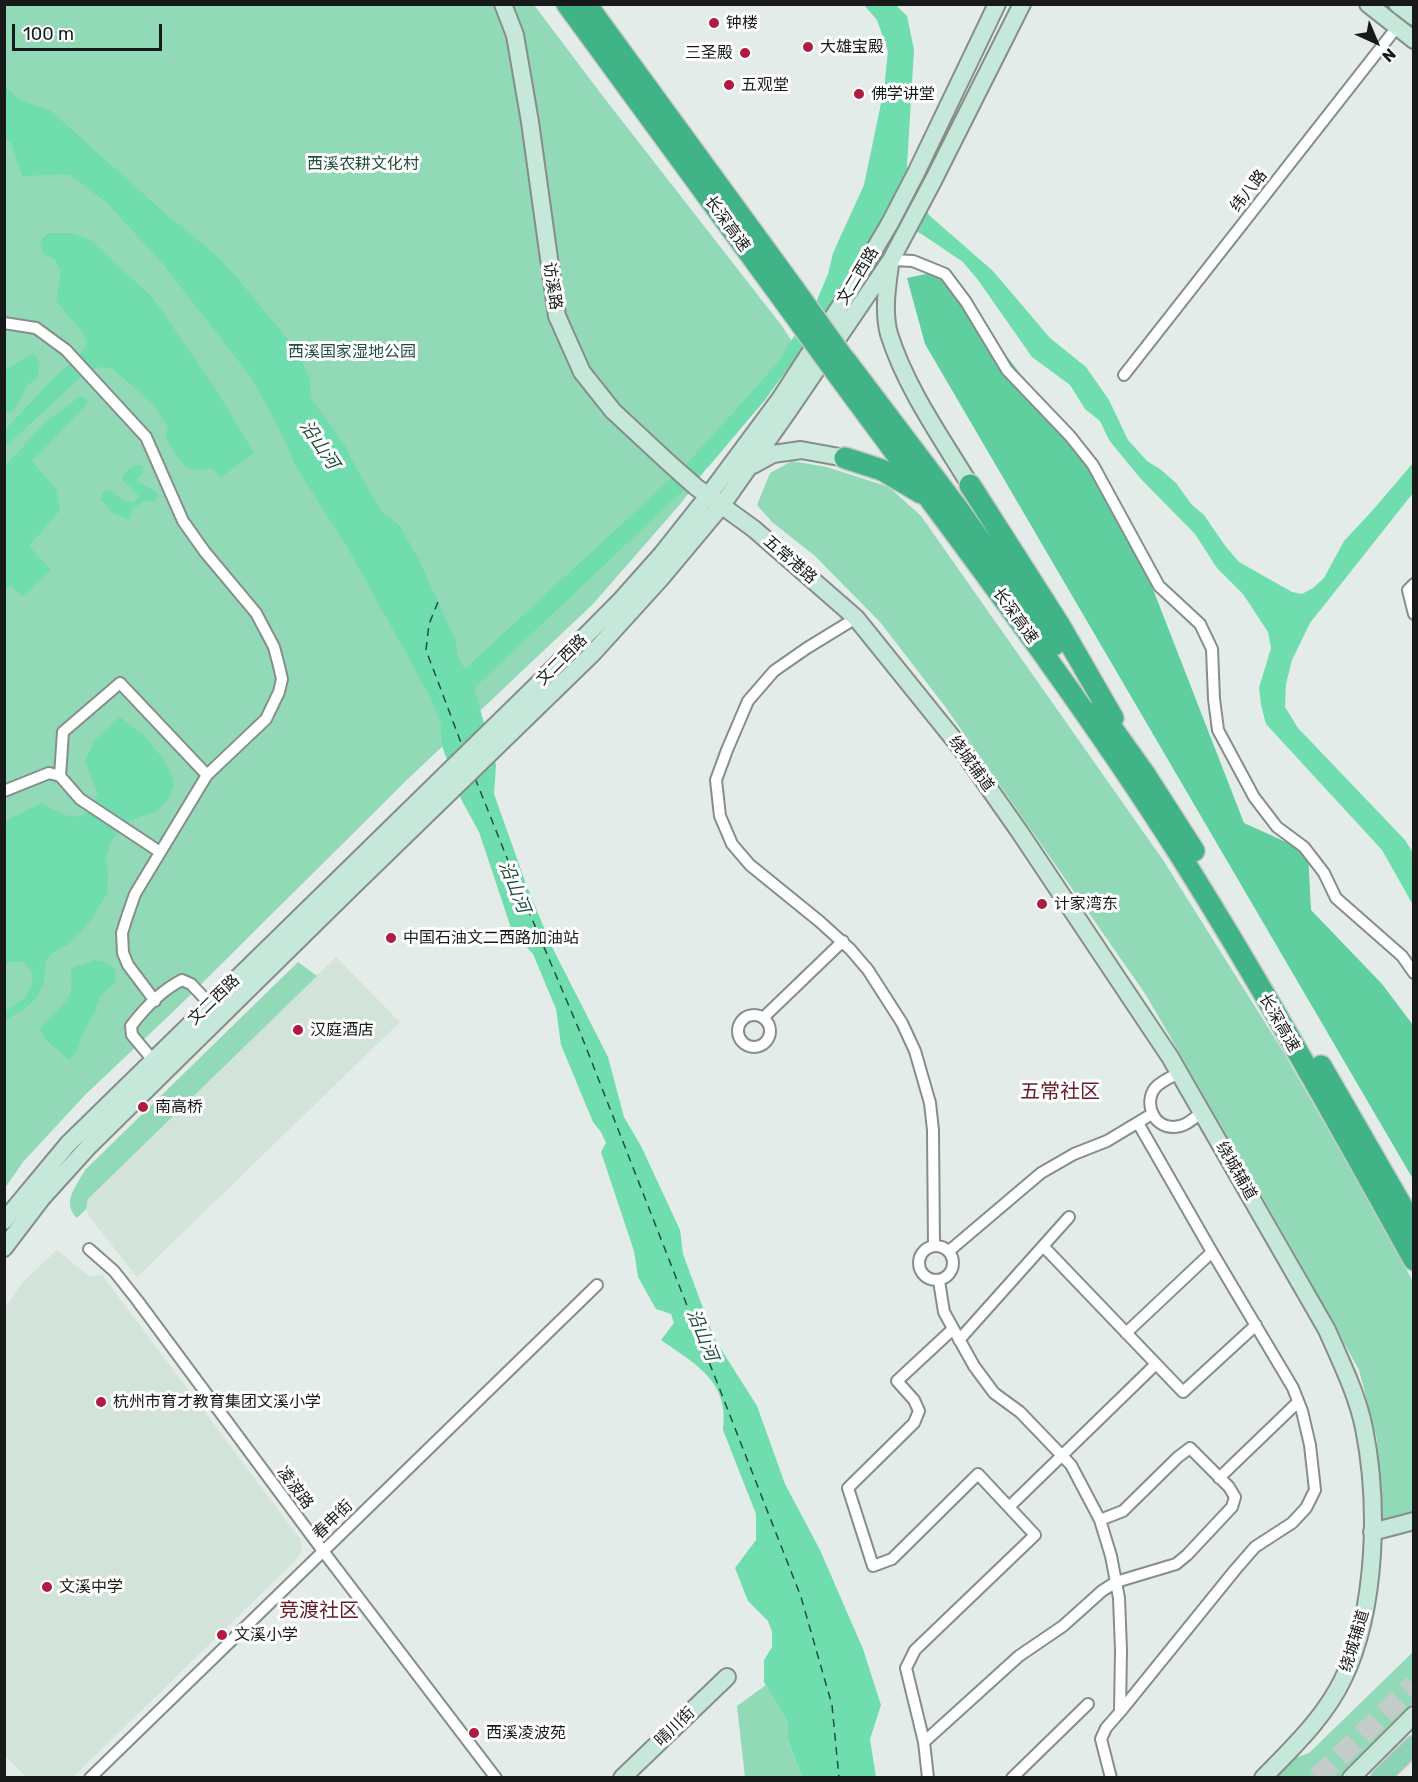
<!DOCTYPE html>
<meta charset="utf-8">
<style>
body{margin:0}
#map{position:relative;width:1418px;height:1782px;overflow:hidden;background:#e3ece8;font-family:Rubik,sans-serif}
canvas{display:block}
.frame{position:absolute;inset:0;border:6px solid #171a18;pointer-events:none}
.north{position:absolute;left:1346px;top:12px;width:60px;height:60px;-webkit-text-stroke:4px #fff;paint-order:stroke;rotate:136deg;font-size:16px;font-weight:700;line-height:24px;text-align:center;color:#171a18}
.north::after{content:'';display:block;margin:auto;width:21px;height:27px;background:#171a18;clip-path:polygon(50% 0,100% 100%,50% 72%,0 100%)}
.scale{position:absolute;left:12px;top:24px;width:150px;height:27px;box-sizing:border-box;border:3px solid #171a18;border-top:0;padding-left:8px;font-size:18px;line-height:21px;white-space:nowrap;color:#171a18;-webkit-text-stroke:4px #fff;paint-order:stroke}
</style>
<div id="map">
<canvas width="1418" height="1782"></canvas>
<div class="frame"></div>
<div class="north">N</div>
<div class="scale">100 m</div>
</div>
<script>
const context = document.querySelector('canvas').getContext('2d');
context.lineJoin = 'round';
function fillPath(path, color) { context.fillStyle = color; context.fill(path, 'evenodd'); }
function stroke(path, color, width, dash) { context.strokeStyle = color; context.lineWidth = width; context.lineCap = dash ? 'butt' : 'round'; context.setLineDash(dash || []); context.stroke(path); }
function drawText(font, color, halo, rows, align = 'center') {
  context.font = font + ' Rubik,"Noto Sans SC",sans-serif'; context.lineWidth = 6; context.setLineDash([]); context.textBaseline = 'middle'; context.strokeStyle = halo; context.fillStyle = color; for (const [text, x, y, turn = 0] of rows) {
    context.save(); context.translate(x, y); context.rotate((+turn || 0) * Math.PI / 180); context.textAlign = isNaN(turn) ? turn : align; if (halo) context.strokeText(text, 0, 0); context.fillText(text, 0, 0); context.restore();
  }
}
const built = new Path2D(`
 M336 957 400 1022 137 1277 89 1216 86 1209 88 1199Z
 M57 1250 89 1276 102 1275 300 1539 302 1546 300 1554 294 1562 73 1777H26L4 1755 5 1308 23 1282Z`);
const green = new Path2D(`
 M4 5H534L605 99 782 326 795 346 682 502 593 604 411 776 178 1007 85 1095 23 1162 5 1188Z
 M792 461 827 467 889 487 921 516 1163 860 1281 1048 1383 1225 1413 1282V1517L1379 1524 1377 1440 1359 1370 1299 1261 1146 995 944 705 880 622 815 556 772 522 757 505 770 473Z
 M298 962 317 976 88 1199 86 1209 77 1218C61 1202 76 1187 85 1170Z
 M1413 1652V1703L1341 1777 1272 1778 1289 1760 1309 1753Z
 M766 1685 784 1715 788 1726V1740L802 1777H745L737 1706Z`);
const forest = new Path2D(`
 M940 271 1065 431 1135 543 1244 823 1308 852 1311 910 1382 984 1413 1025V1179L925 344 907 278Z`);
const water = new Path2D(`
 M864 5H896L907 16 914 50 907 166 914 195 930 216 993 271 1050 338 1086 367 1109 400 1128 440 1147 461 1160 469 1176 483 1192 505 1204 515 1226 547 1239 562 1292 592 1302 594 1313 588 1324 578 1344 541 1372 511 1413 463V493L1310 623 1292 660 1286 684 1285 707 1298 728 1405 840 1413 853V905L1382 850 1266 724 1261 705 1259 688 1271 648 1268 632 1243 594 1217 568 1195 534 1140 478 1109 440 1100 421 1085 409 1070 385 1032 357 978 280 963 262 923 235 895 220 765 400 710 465 474 688 496 765 494 794 526 884 552 947 608 1057 624 1117 641 1146 680 1230 683 1254 714 1338 757 1406 785 1484 820 1550 863 1649 881 1705 870 1739 876 1777H802L788 1740V1726L784 1715 764 1682V1660L772 1647V1632L768 1621 748 1601 735 1568 756 1540V1514L723 1430C730 1381 695 1364 661 1340L674 1323 671 1314 656 1309 638 1277 634 1251 601 1152 606 1143 601 1132 593 1122 561 1045 556 1009 533 954 512 931 479 832 462 801 442 746 441 725 431 698 345 543 296 467 283 436 251 377 163 264 106 202 69 174 22 176 11 142 5 140 4 86 20 100 51 111 169 217 216 255 238 279 297 351 309 377 312 400 346 447 361 477 383 513 399 525 418 558 455 639 458 658 465 669 686 465 776 365 817 300 828 274 833 253 864 185 884 89 888 51 877 20Z
 M48 233H71L89 239 153 298 218 393 254 453 221 477 211 468C183 475 181 460 166 440L168 427 153 404 113 369 98 367 82 376 5 447V430L51 381 80 354 87 344 84 334 56 301 61 271 54 259 43 254 40 242Z
 M33 353 40 364 37 378 28 385 16 407 10 413 5 411V370Z
 M79 397H84L87 400V404L32 461 56 489 60 510 29 546 51 570 22 597 11 585 5 590V466L45 423Z
 M134 465H141L144 471 137 480C143 487 152 487 158 495L155 502 146 500 133 508 129 520 112 513 107 505 100 500 103 492 110 490 124 501 133 503 139 498 136 492 122 480 124 474Z
 M120 717 144 736 160 755 170 770 174 784 168 800 155 812 130 820 111 841 106 858 108 874 107 894 89 923 69 944 55 951 46 960C46 994 34 1005 5 1020L4 1012C23 1000 32 996 33 973L24 962H8L5 965V821L41 803 64 815 79 817 93 807 98 794 85 761 95 740Z
 M95 960 106 962 115 970V982L99 998 95 1012 82 1034 77 1052 69 1060 45 1039 40 1029C49 1016 64 1008 70 994 73 987 71 976 71 968Z`);
const ferry = new Path2D(`
 M438 602 429 624 426 650 463 748
 M475 778 521 893 580 1032 801 1597 832 1705 839 1778`);
const highwayTunnel = new Path2D(`
 M1317 1778 1414 1685`);
const street = new Path2D(`
 M891 260 913 261 945 274 966 302 1007 370 1070 436 1093 465 1159 586 1200 624 1212 649 1214 699 1218 730 1254 797 1277 827 1304 847 1324 873 1336 898 1402 956 1414 973
 M4 323 36 328 66 350 146 437 183 521 205 552 256 613 274 647 279 666 282 679 279 692 266 719 207 775 135 894 127 917 122 933 123 953 128 965 155 1001
 M1124 375 1397 27
 M1414 584 1408 590 1414 614
 M856 618 807 648 774 671 748 701 727 750 716 780 720 816 732 844 750 865 819 921 850 949 868 970 902 1023 915 1051 930 1103 933 1130 934 1246
 M60 776 63 732 120 683 207 775
 M4 791 49 773 60 776 80 799 160 852
 M738 1031a16 16 0 1 1 32 0a16 16 0 1 1-32 0Z
 M763 1018 843 941
 M152 1059 132 1035 131 1026C144 1009 162 990 182 980L191 984 210 1004
 M1179 1073C1171 1077 1161 1081 1155 1088 1144 1103 1153 1127 1173 1127 1185 1127 1193 1119 1202 1112
 M919 1263a17 17 0 1 1 34 0a17 17 0 1 1-34 0Z
 M1043 1246 1183 1392 1256 1325
 M89 1249 114 1271 137 1300 323 1551 496 1778
 M949 1251 1041 1173 1074 1154 1107 1141 1152 1114
 M939 1281 944 1312 974 1366 994 1393 1020 1412 1071 1465 1100 1520 1111 1556 1119 1598 1121 1650 1120 1712 1106 1728 1101 1739 1111 1778
 M1126 1333 1212 1252
 M959 1340 1069 1217
 M1219 1478 1298 1402
 M1010 1506 1156 1364
 M1120 1712 1235 1570 1255 1547 1292 1523 1306 1508 1315 1490 1310 1445 1302 1411 1293 1388 1212 1252 1138 1123
 M924 1742 1019 1656 1063 1626 1102 1591 1116 1582 1176 1564 1187 1555 1232 1507 1235 1497 1229 1487 1190 1448 1178 1457 1123 1511 1100 1520
 M90 1778 597 1285
 M928 1778 924 1742 906 1668 915 1650 1035 1535 978 1474 892 1559 873 1566 848 1488 914 1423 919 1411 914 1400 897 1381 953 1329
 M1012 1778 1088 1704`);
const secondary = new Path2D(`
 M503 4 515 35 530 122 557 316 582 372 613 411 669 463 696 487 754 529 856 618 960 747 1019 831 1170 1057 1327 1330C1341 1362 1357 1394 1364 1428 1379 1503 1377 1609 1343 1679 1325 1717 1292 1748 1263 1778
 M1368 4 1414 40
 M1397 4 1414 17
 M890 265C887 287 883 311 889 334 906 388 941 437 970 485
 M753 465 773 454 801 450 845 458
 M4 1221 68 1144 535 687 622 599 662 554 708 496 780 399 848 294 890 223 916 173 997 4
 M4 1248 42 1198 89 1146 349 890 592 654 661 578 722 505 789 410 891 260 933 181 1022 4
 M1372 1532 1414 1521
 M622 1778 727 1677
 M1351 1778 1414 1715`);
const primary = new Path2D(`
 M1380 1778 1414 1745`);
const highway = new Path2D(`
 M567 4 785 302
 M586 4 794 289
 M846 361 958 509 1054 645
 M838 375C954 533 1075 689 1180 855 1263 987 1339 1124 1414 1260
 M845 458 882 470 921 493
 M970 485 1060 626 1113 718
 M1099 710 1144 773 1194 851
 M1321 1066 1414 1227`);
const highwayBridge = new Path2D(`
 M794 289 844 359
 M785 302 838 375`);
const markers = [
 [714,23,6,"#af1c42"],
 [808,47,6,"#af1c42"],
 [745,53,6,"#af1c42"],
 [729,85,6,"#af1c42"],
 [859,94,6,"#af1c42"],
 [1042,904,6,"#af1c42"],
 [391,938,6,"#af1c42"],
 [298,1030,6,"#af1c42"],
 [143,1107,6,"#af1c42"],
 [101,1402,6,"#af1c42"],
 [47,1587,6,"#af1c42"],
 [222,1635,6,"#af1c42"],
 [474,1733,6,"#af1c42"]
];
const poiNames = [
 ["钟楼",726,23],
 ["大雄宝殿",820,47],
 ["三圣殿",733,53,"right"],
 ["五观堂",741,85],
 ["佛学讲堂",871,94],
 ["计家湾东",1054,904],
 ["中国石油文二西路加油站",403,938],
 ["汉庭酒店",310,1030],
 ["南高桥",155,1107],
 ["杭州市育才教育集团文溪小学",113,1402],
 ["文溪中学",59,1587],
 ["文溪小学",234,1635],
 ["西溪凌波苑",486,1733]
];
const parkNames = [
 ["西溪农耕文化村",363,164],
 ["西溪国家湿地公园",352,352]
];
const streetNames = [
 ["纬八路",1249,191,-52],
 ["长深高速",727,224,54],
 ["文二西路",858,276,-59],
 ["访溪路",552,286,81],
 ["五常港路",790,560,41],
 ["长深高速",1015,616,54],
 ["文二西路",562,660,-45],
 ["绕城辅道",971,764,54],
 ["文二西路",214,1000,-44],
 ["长深高速",1279,1023,60],
 ["绕城辅道",1236,1171,60],
 ["凌波路",295,1488,53],
 ["春申街",333,1520,-44],
 ["绕城辅道",1355,1641,-73],
 ["晴川街",675,1727,-44]
];
const waterNames = [
 ["沿山河",319,445,56],
 ["沿山河",514,887,68],
 ["沿山河",702,1335,68]
];
const quarterNames = [
 ["五常社区",1060,1092],
 ["竞渡社区",319,1611]
];
fillPath(built, '#d2e3da');
fillPath(green, '#91d9b7');
fillPath(forest, '#5fcfa0');
fillPath(water, '#6fddae');
stroke(ferry, '#204f3b', 1.5, [8, 6]);
stroke(highwayTunnel, '#c4ccc9', 21, [21, 10]);
stroke(street, '#868e8a', 14);
stroke(secondary, '#868e8a', 20);
stroke(primary, '#c7c8c8', 21);
stroke(highway, '#c7c8c8', 24);
stroke(street, '#fff', 10);
stroke(secondary, '#c6e8db', 16);
stroke(primary, '#8cd2b6', 18);
stroke(highway, '#40b486', 21);
stroke(highwayBridge, '#c7c8c8', 24, []);
stroke(highwayBridge, '#40b486', 21);
for (const [x, y, r, color] of markers) { const dot = new Path2D(); dot.arc(x, y, r, 0, 2 * Math.PI); context.fillStyle = color; context.fill(dot); stroke(dot, '#fff', 2); }
drawText('16px', '#171a18', '#fff', poiNames, 'left');
drawText('16px', '#204f3b', '#fff', parkNames);
drawText('16px', '#171a18', '#fff', streetNames);
drawText('italic 18px', '#204f3b', '#fff', waterNames);
drawText('20px', '#66202c', '#fff', quarterNames);
</script>
